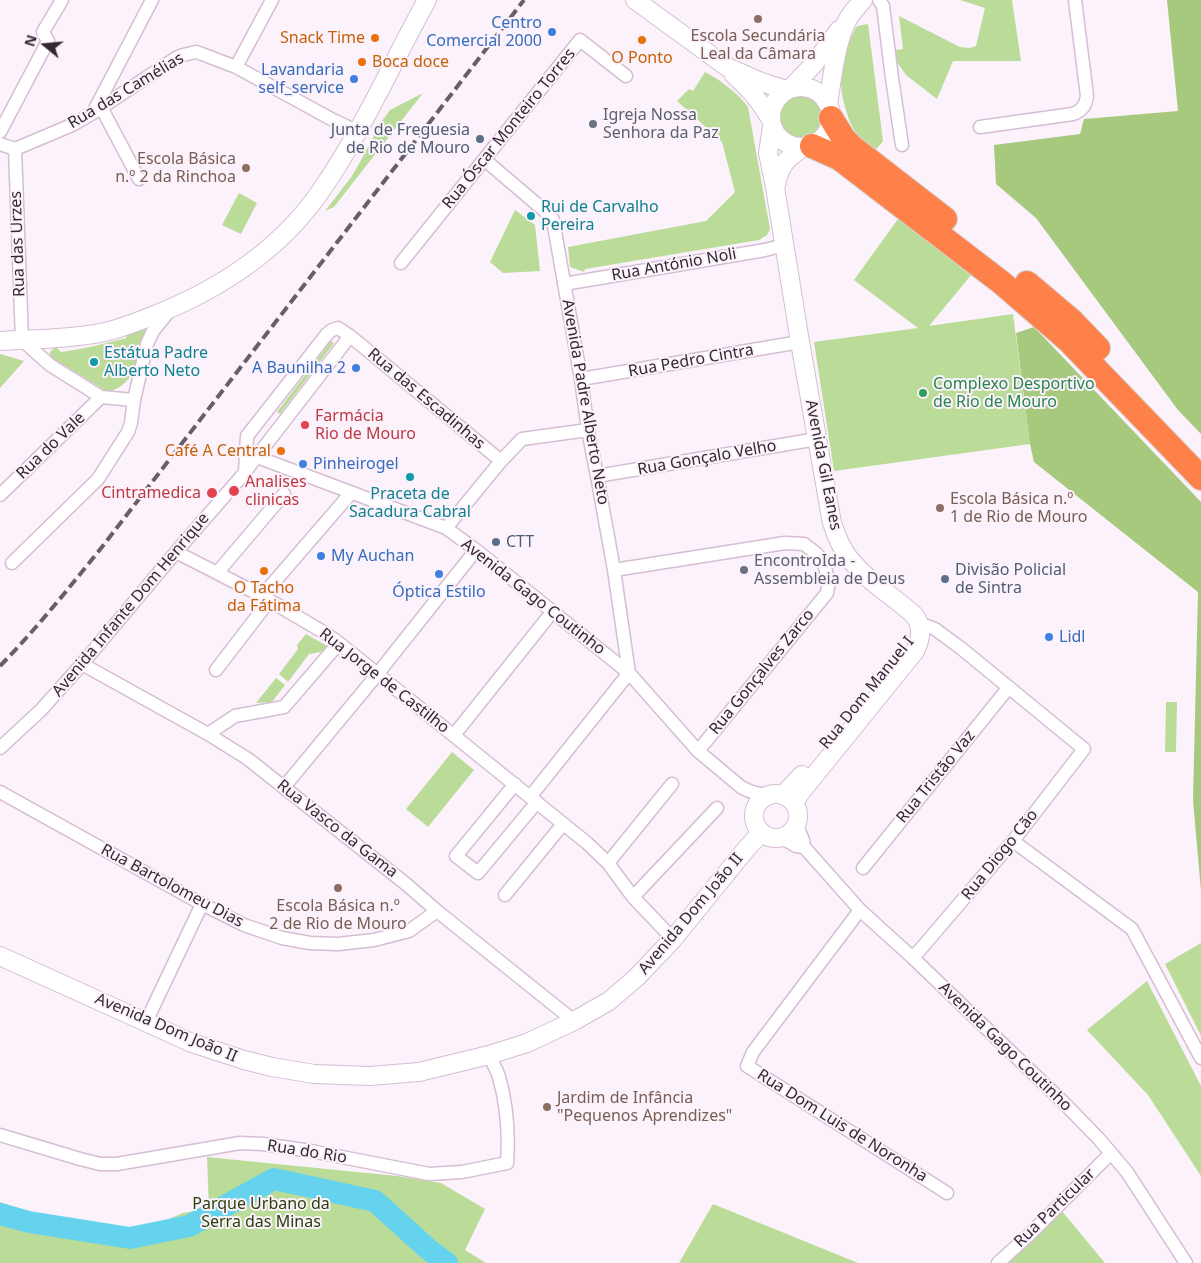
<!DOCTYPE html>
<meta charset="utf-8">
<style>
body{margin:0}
#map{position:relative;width:1201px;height:1263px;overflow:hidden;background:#fcf2fb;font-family:"Noto Sans",sans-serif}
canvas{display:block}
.north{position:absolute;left:20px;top:20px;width:50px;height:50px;-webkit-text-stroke:4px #fcf2fb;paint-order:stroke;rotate:287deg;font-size:14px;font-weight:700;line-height:20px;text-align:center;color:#332932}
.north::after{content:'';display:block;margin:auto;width:18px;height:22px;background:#332932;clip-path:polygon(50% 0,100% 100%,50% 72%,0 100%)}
</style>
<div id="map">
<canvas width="1201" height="1263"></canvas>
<div class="north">N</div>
</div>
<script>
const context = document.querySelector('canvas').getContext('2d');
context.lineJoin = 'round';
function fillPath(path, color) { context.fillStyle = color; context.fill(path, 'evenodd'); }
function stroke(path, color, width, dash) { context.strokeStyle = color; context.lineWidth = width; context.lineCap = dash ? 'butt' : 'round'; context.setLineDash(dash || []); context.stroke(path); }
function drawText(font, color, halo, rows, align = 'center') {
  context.font = font + ' "Noto Sans",sans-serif'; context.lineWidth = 4; context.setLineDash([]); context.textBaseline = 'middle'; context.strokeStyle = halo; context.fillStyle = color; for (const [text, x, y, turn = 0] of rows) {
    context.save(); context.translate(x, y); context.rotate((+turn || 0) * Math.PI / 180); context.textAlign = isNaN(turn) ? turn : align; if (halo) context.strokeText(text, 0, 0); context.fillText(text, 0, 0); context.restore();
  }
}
const green = new Path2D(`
 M960 0H1012L1021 61H953L937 99 906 75 897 62 894 50 903 49 899 16 960 47 970 48 976 46 985 8Z
 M868 24 883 141 874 152C867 145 858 138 853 128 847 117 841 96 841 83 841 69 849 37 857 26Z
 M705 72C719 79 739 94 748 107L770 229 767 235 759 240 585 269 584 272 570 267 568 247 706 221 735 192 722 142 677 101 689 89 693 91Z
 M423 93 334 207 325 211 352 176 360 162 382 121 390 110Z
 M778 116a22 22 0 1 1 44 0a22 22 0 1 1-44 0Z
 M239 193 257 203 241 234 222 225Z
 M515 210 535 225 540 271 503 273 490 262Z
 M898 219 972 274 929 326 1013 314 1030 444 834 471 814 342 918 328 854 280Z
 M149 326 136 373H133C126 383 118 391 106 391L59 362 55 364 49 357 50 352 54 348H57L61 352C83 349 104 344 126 338L128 333Z
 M331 341 334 343 280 414 277 412Z
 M0 354 24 361 0 388Z
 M306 634 329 647 326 651 309 654 288 682 279 674 298 649 297 645Z
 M276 678 285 685 272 702 256 703Z
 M1166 702H1177L1176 752H1165Z
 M452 752 474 770 428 827 406 809Z
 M1201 943V1036L1165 964Z
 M1147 981 1201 1086V1176L1148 1095 1087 1030Z
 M207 1157 397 1176 441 1183 485 1209 465 1250 486 1263H0V1202L65 1223 137 1232 183 1213 209 1208Z
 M713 1204 858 1263H679Z
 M1061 1210 1105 1263H1006Z`);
const forest = new Path2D(`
 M1167 0H1201V434L1178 410 1036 218 996 184 994 145 1080 134 1084 119 1178 111Z
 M1034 327 1201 502V891L1193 800 1198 592 1034 462 1030 444 1016 333Z`);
const river = new Path2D(`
 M0 1214 29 1222 130 1238 189 1226 274 1179 375 1201 428 1249 447 1263`);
const street = new Path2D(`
 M879 0 883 6 892 78 902 145
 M236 67 272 0
 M101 107 139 179
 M94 111 152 0
 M980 127 1073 114C1082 111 1086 105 1087 96L1075 0
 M0 132 48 41 43 32 62 0
 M0 144 15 149 72 125 93 113 176 58 183 55 196 52 202 54 236 67 333 120 358 132
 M15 149 22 340 50 365 101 397 134 400
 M485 160 546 212 553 220 581 379 588 430 597 476 614 570 629 673
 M401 263 580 40 626 76
 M564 284 765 250 784 245
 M581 379 800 342
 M257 457 446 528 476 550 629 673 698 751 741 787C751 793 759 794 770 795
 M245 472 247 436 327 334 332 330 338 328 350 336 366 349 501 461
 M597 476 817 439
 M0 495 101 397
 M446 528 501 461 522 439 588 430
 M176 552 262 596 325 633 339 643 587 843 608 863 633 897 673 939
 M12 563 98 479 128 432 131 423 134 400 147 344 153 331 170 310
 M614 570 785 543 804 544 817 554 824 564 829 582 827 593 698 751
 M217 573 284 494
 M262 596 351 493
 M82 664 208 734 248 759 406 884 437 911 574 1021
 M216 670 269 601
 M208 734 235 716 284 707 339 643
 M454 735 553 611
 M0 748 41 710 82 664 176 552 241 477 350 336
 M515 784 456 856 478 873 537 802
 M284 787 371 682 476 550
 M0 792 202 904 244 925 282 938 310 943 338 944 374 940 409 931 437 911
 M530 797 629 673
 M797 826 803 840 804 847
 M782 838 796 846 804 847 860 910 913 958 1062 1101 1099 1139 1127 1172 1186 1263
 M1013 841 1132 929 1201 1058
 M608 863 672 784
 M863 868 1009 687
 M505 895 563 824
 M633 897 717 808
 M860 910 753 1052 747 1066 947 1193
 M913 958 1013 841 1084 749 962 649 935 629 919 623
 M146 1022 202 904
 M0 1135 80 1159 100 1164H117L240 1143 263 1144 311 1151 429 1174 462 1172 507 1163C509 1135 507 1105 499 1077 497 1070 492 1062 489 1055
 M998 1263 1031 1233 1111 1153`);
const secondary = new Path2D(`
 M635 0 727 67 761 82 787 90
 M734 75C749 88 760 101 770 118
 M771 117a30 30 0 1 1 60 0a30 30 0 1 1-60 0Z
 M791 88 814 64 839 30
 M828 104C832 80 836 40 848 19 852 12 858 6 863 0
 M772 127 768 153 775 187 800 342 832 523C836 535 841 548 849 558 867 581 893 596 914 615 923 626 921 639 915 651L801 792 794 803
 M776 185C780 165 786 159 802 148
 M0 341C35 339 71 339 105 332 122 328 137 322 152 316 216 291 277 252 318 195 361 134 391 65 427 0
 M754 816a22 22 0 1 1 44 0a22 22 0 1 1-44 0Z
 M783 795 802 775
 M0 956 192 1043 244 1060 272 1067 314 1074 370 1076 419 1072 489 1055 527 1043 574 1021 609 1001 637 977 673 939 747 848 761 833`);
const highway = new Path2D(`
 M831 118 844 139 852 147 945 219
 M812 146 839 158 1002 283 1069 341 1201 478
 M1027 283 1072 321 1098 348`);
const rail = new Path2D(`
 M0 666C37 628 69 588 102 547L524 0`);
const markers = [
 [758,19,5,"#8d6e63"],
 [552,32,5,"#3f7fe0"],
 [375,38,5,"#e8710a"],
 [642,40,5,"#e8710a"],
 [362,62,5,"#e8710a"],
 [354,79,5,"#3f7fe0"],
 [593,124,5,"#6b7280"],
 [480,139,5,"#5c6f8a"],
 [246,168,5,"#8d6e63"],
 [531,216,5,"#0f9aa8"],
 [94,362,5,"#0f9aa8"],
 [356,368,5,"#3f7fe0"],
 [923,393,5,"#2e9e5b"],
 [305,425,5,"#e0444e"],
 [281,451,5,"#e8710a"],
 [303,464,5,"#3f7fe0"],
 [410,477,5,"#0f9aa8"],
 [234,491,6,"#e0444e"],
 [212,493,6,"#e0444e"],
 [940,508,5,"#8d6e63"],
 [496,542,5,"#5c6f8a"],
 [321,556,5,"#3f7fe0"],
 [744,570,5,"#6b7280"],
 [264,571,5,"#e8710a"],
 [439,574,5,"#3f7fe0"],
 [945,579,5,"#5c6f8a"],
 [1049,637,5,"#3f7fe0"],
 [338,888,5,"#8d6e63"],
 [547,1107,5,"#8d6e63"]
];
const shopNames = [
 ["Centro",542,23],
 ["Comercial 2000",542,41],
 ["Lavandaria",344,70],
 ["self_service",344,88],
 ["A Baunilha 2",346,368],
 ["Pinheirogel",313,464,"left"],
 ["My Auchan",331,556,"left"],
 ["Óptica Estilo",439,592,"center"],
 ["Lidl",1059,637,"left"]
];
const educationNames = [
 ["Escola Secundária",758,36],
 ["Leal da Câmara",758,54],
 ["Escola Básica",236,159,"right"],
 ["n.º 2 da Rinchoa",236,177,"right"],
 ["Escola Básica n.º",950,499,"left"],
 ["1 de Rio de Mouro",950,517,"left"],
 ["Escola Básica n.º",338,906],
 ["2 de Rio de Mouro",338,924],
 ["Jardim de Infância",557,1098,"left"],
 ["\"Pequenos Aprendizes\"",557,1116,"left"]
];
const foodNames = [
 ["Snack Time",365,38],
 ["O Ponto",642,58,"center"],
 ["Boca doce",372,62,"left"],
 ["Café A Central",271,451],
 ["O Tacho",264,588,"center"],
 ["da Fátima",264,606,"center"]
];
const streetNames = [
 ["Rua das Camélias",126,91,-31],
 ["Rua Óscar Monteiro Torres",509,129,-51],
 ["Rua das Urzes",18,244,-92],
 ["Rua António Noli",674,265,-10],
 ["Rua Pedro Cintra",691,361,-10],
 ["Rua das Escadinhas",426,399,40],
 ["Avenida Padre Alberto Neto",585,402,80],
 ["Rua do Vale",51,446,-44],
 ["Rua Gonçalo Velho",707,458,-10],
 ["Avenida Gil Eanes",823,465,79],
 ["Avenida Gago Coutinho",533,597,38],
 ["Avenida Infante Dom Henrique",131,605,-50],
 ["Rua Gonçalves Zarco",762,672,-51],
 ["Rua Jorge de Castilho",384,681,38],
 ["Rua Dom Manuel I",867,693,-51],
 ["Rua Tristão Vaz",936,777,-51],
 ["Rua Vasco da Gama",337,829,38],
 ["Rua Diogo Cão",1000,855,-51],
 ["Rua Bartolomeu Dias",172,886,28],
 ["Avenida Dom João II",691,914,-50],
 ["Avenida Dom João II",166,1028,23],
 ["Avenida Gago Coutinho",1005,1047,44],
 ["Rua Dom Luis de Noronha",842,1126,32],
 ["Rua do Rio",307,1152,9],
 ["Rua Particular",1055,1208,-44]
];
const worshipNames = [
 ["Igreja Nossa",603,115],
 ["Senhora da Paz",603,133],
 ["EncontroIda -",754,561],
 ["Assembleia de Deus",754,579]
];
const serviceNames = [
 ["Junta de Freguesia",470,130,"right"],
 ["de Rio de Mouro",470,148,"right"],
 ["CTT",506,542],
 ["Divisão Policial",955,570],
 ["de Sintra",955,588]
];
const cultureNames = [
 ["Rui de Carvalho",541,207],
 ["Pereira",541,225],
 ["Estátua Padre",104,353],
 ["Alberto Neto",104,371],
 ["Praceta de",410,494,"center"],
 ["Sacadura Cabral",410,512,"center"]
];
const leisureNames = [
 ["Complexo Desportivo",933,384],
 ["de Rio de Mouro",933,402]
];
const healthNames = [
 ["Farmácia",315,416],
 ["Rio de Mouro",315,434],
 ["Analises",245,482],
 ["clinicas",245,500],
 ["Cintramedica",201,493,"right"]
];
const parkNames = [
 ["Parque Urbano da",261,1204],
 ["Serra das Minas",261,1222]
];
fillPath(green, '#bbdb98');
fillPath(forest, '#a6c97e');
stroke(river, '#65d3ed', 22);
stroke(street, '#d5bdd4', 15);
stroke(secondary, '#d5bdd4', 20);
stroke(highway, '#d6d4d6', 26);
stroke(street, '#fff', 12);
stroke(secondary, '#fff', 18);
stroke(highway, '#ff814a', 24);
stroke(rail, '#685e67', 4, [10, 5]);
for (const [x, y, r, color] of markers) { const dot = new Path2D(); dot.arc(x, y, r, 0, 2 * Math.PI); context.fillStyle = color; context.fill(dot); stroke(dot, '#fcf2fb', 2); }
drawText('16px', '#366cbe', '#fcf2fb', shopNames, 'right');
drawText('16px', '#785e54', '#fcf2fb', educationNames);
drawText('16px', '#c56008', '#fcf2fb', foodNames, 'right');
drawText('16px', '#332932', '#fcf2fb', streetNames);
drawText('16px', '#5b616d', '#fcf2fb', worshipNames, 'left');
drawText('16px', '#4e5e75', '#fcf2fb', serviceNames, 'left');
drawText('16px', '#0d838f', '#fcf2fb', cultureNames, 'left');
drawText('16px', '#27864d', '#fcf2fb', leisureNames, 'left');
drawText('16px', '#be3a42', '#fcf2fb', healthNames, 'left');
drawText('16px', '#2b410b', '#fcf2fb', parkNames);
</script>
